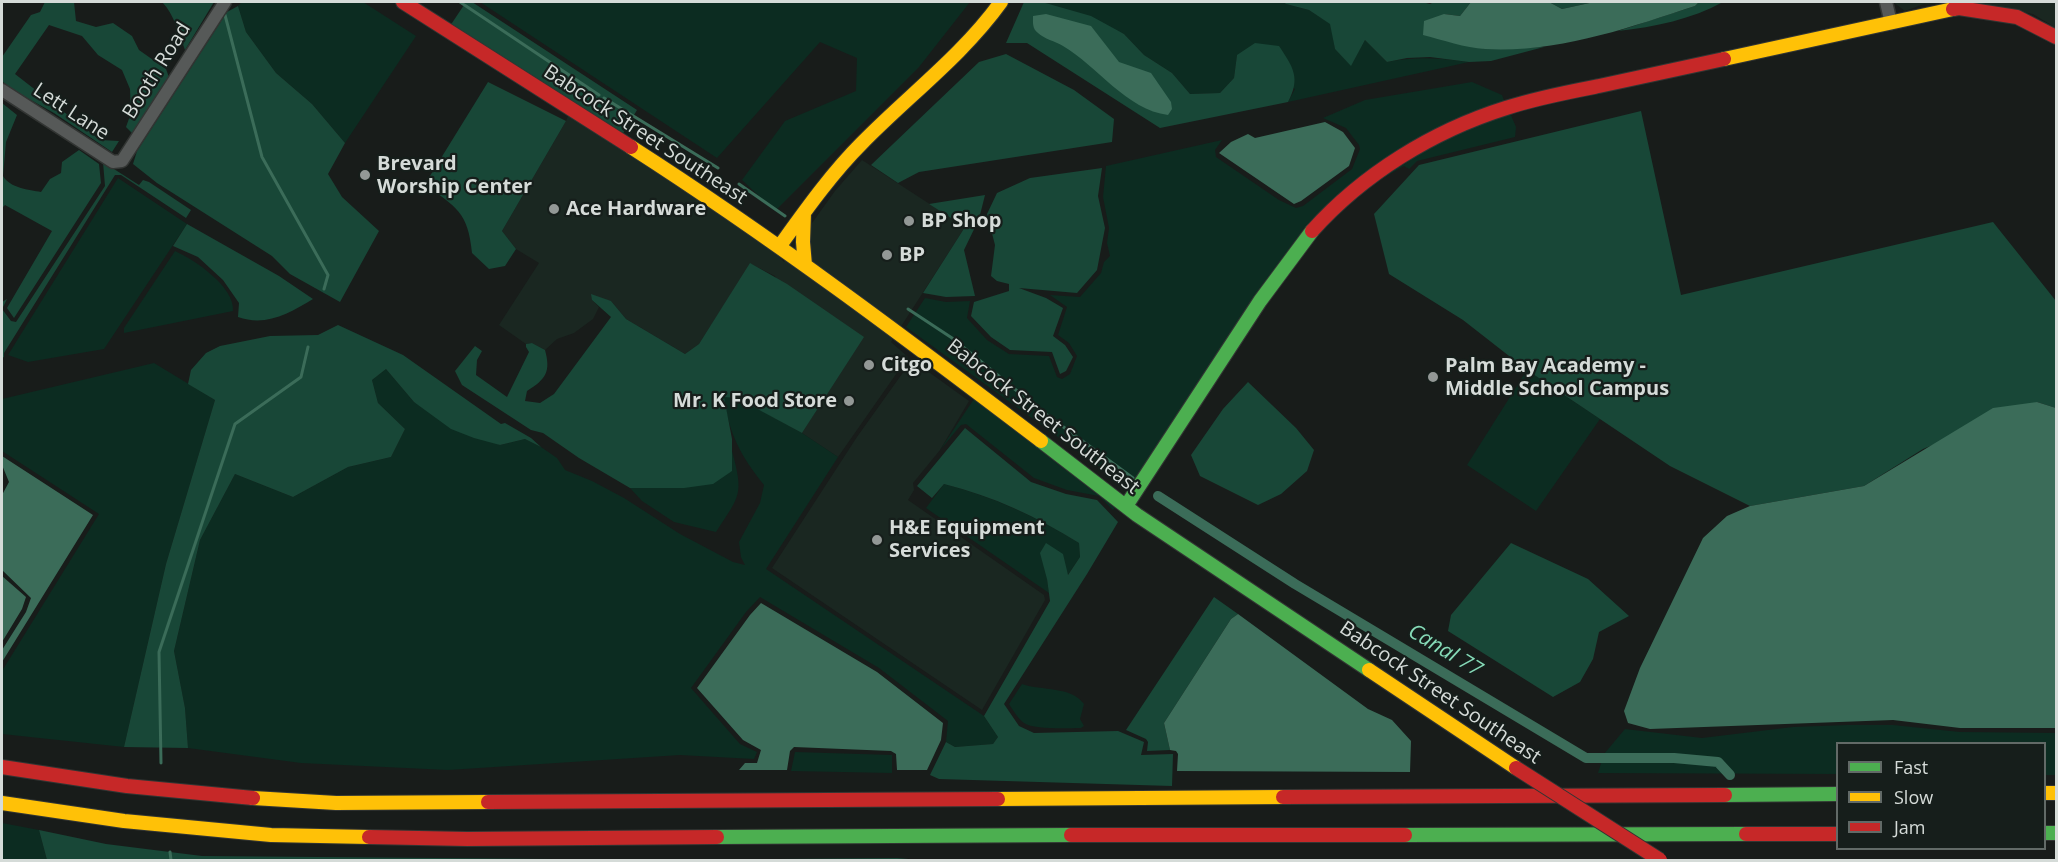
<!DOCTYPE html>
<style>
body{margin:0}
#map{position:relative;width:2058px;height:862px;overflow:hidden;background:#181c1a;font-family:"Open Sans",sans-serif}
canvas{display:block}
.frame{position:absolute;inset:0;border:3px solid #d5dbd8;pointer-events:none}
.legend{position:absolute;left:1836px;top:742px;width:210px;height:108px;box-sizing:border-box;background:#161e1b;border:2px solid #626a67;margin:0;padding:8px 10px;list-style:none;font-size:18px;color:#d5dbd8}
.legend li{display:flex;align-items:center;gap:12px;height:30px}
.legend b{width:30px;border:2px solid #626a67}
</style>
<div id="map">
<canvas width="2058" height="862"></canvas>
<div class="frame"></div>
<ul class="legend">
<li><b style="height:8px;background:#4caf50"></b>Fast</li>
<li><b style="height:8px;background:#ffc107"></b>Slow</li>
<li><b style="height:8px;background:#c62828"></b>Jam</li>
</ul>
</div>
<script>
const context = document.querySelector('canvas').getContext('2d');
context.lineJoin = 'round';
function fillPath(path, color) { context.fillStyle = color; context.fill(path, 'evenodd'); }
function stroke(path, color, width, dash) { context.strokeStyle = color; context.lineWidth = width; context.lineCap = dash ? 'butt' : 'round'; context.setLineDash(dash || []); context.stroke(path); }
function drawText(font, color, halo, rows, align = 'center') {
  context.font = font + ' "Open Sans",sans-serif'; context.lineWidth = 4.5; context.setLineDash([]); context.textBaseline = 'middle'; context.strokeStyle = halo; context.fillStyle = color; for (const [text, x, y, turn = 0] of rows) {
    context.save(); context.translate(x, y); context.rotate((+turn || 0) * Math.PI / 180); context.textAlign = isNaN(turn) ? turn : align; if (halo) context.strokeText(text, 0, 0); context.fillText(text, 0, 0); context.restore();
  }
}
const built = new Path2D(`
 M1893 2H1959L1924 4 1905 11Z
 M1965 2H2056V28L2033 14Z
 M571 109 776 253 784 262 835 191 862 160 965 227 891 342 908 357 838 457 802 433 819 406 775 276 751 264 699 344 685 354 626 319 611 301 592 300 599 307 593 319 574 333 557 339 545 350 532 343 526 344 499 325 539 263 516 249 502 231 566 121Z
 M912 360 969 401 940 450 913 483 914 490 908 500 1044 595 1045 600 982 710 772 568 857 437Z`);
const green = new Path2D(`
 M242 2H363L416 36 345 143 312 104 276 73 246 32 238 6Z
 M480 2H970L919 67 775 211 742 180 785 121 856 91 857 58 820 42 717 158Z
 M1042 2H1283L1286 4 1309 10 1331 24 1335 49 1351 65 1365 40 1387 62C1416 56 1440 58 1469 62L1288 102 1295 89 1237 55 1234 78 1220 93 1190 94 1172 73 1144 55 1124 34Z
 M1472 82 1502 95 1505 103 1355 182 1130 489 906 327 925 298 946 302 970 301 967 318 987 340 1009 354 1049 356 1057 377 1062 379 1070 374 1077 356 1069 343 1058 335 1067 307 1050 295 1080 297 1101 273 1104 262 1110 256 1107 243 1109 228 1103 197 1106 166 1222 140 1215 150 1216 157 1279 200 1296 208 1303 206 1352 169 1360 149 1359 145 1346 128 1323 118 1365 100Z
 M1510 113 1516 127 1515 137 1417 161 1409 169 1404 166 1376 182 1440 141Z
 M118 178 187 224 104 349 28 362 8 355Z
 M175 251C195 260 235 287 233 311L124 333V328Z
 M154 363 215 400 166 564 124 747 2 734V671L99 514 2 451V399Z
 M386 369 414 402 500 445 525 439 541 447 557 458 565 470 592 481 624 498 680 534 733 562 745 565 741 557 739 542 760 503 764 485C739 453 731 437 723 397H737L802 433 838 457 766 569 984 716 998 737 993 744 955 747 946 742 948 721 879 668 760 597 746 612 691 688 740 744 757 752 754 759 680 755 448 770 301 763 188 748 185 708 174 651 200 540 235 474 293 497 348 467 391 457 405 429 378 403 372 380Z
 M1527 370 1600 419 1536 511 1467 465Z
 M976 396 1117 505 1113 510 1099 496 1067 490 1034 478 966 424 961 425 940 450Z
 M732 451C744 495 740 495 716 532L674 522 642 501 630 488H650L732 471Z
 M944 484C992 496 1037 517 1079 543L1080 557 1067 576 1047 579 1049 593 926 508Z
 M1022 684C1042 691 1071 686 1084 704L1080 719 1084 726 1081 728C1068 728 1034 730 1024 723 1018 719 1013 710 1009 704Z
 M1848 725H1893L1960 732 2056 733V775H2045L2044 744H1838L1837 774 1598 773 1604 754 1625 729 1702 738 1793 727Z
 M795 752 892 755V773L791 771Z
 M2 823 39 830 47 860 2 859Z`);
const forest = new Path2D(`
 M45 2H74L76 21 96 27 113 23 132 36 139 50 166 69 170 80 135 136 126 127 131 113 130 89 122 70 98 55 82 36 49 25 15 74 100 140 119 141 112 152 54 113 11 89 2 81V57L31 15 40 12Z
 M162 2H214L185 50C179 34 174 14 162 2Z
 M466 2H472L637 110 622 135 450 26Z
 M1024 2H1042L1091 16 1124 34 1144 55 1172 73 1190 94 1220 93 1234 78 1237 55 1255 43 1279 46C1293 67 1301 78 1288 102L1160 128 1027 43H1006Z
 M1283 2H1422L1430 4 1434 2H1471L1460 16 1444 14 1484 49 1544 47 1491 61 1469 62 1430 57 1407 58 1387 62 1365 40 1351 66 1335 49 1330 24 1309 10 1286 4Z
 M1549 2H1594L1562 9Z
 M1699 2H1723C1692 19 1655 27 1618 31L1695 6Z
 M238 6 246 32 276 73 312 104 345 143 328 174 342 197 379 231 340 302 290 274 272 256 157 183 133 164 137 151 227 12Z
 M1006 54 1074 90 1114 119 1112 142 919 172 898 183 871 165 979 62Z
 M488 82 566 121 502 231 516 249 505 266 489 269 472 253C468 211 456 208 425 184Z
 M2 103 17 115 6 142 3 176C10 188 29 190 41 192L50 179 61 173 62 162 79 150 99 164 101 183 14 318 7 308 52 231 5 205 2 208Z
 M1641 111 1681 295 1993 222 2056 301V408L2037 402 1923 449 1864 486 1750 506 1670 466 1527 370 1463 320 1389 274 1374 214 1419 165Z
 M103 162 139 185 143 180 149 182 191 210 186 218 121 175H115L4 353V357L2 358V302L7 299 2 309 11 321 16 322 105 186Z
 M1102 168 1098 196 1105 228 1097 270 1077 293 1019 288 1046 298 1063 308 1053 336 1065 345 1073 357 1066 371 1060 374 1052 352 1010 350 991 337 971 316 974 302 1009 291V284L997 281 991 276 995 245 987 214 997 193 1030 178Z
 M985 195 979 219 964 250 975 296 946 297 923 293 965 227 929 204Z
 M187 224 279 276 313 299C290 313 266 327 238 317L239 303 223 280 198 257 173 246Z
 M750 263 787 284 864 337 802 433 737 398 724 397 732 439V471L713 484 684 488H630L579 458 543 433 531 430 462 385 455 371 475 346 482 351 477 360 476 375 507 397 529 352 526 347V344L532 343 545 350C551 372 546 379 527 391L525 401 540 403 554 394 611 317 592 300 591 294 611 301 626 319 685 354 699 344Z
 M338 325 403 355 501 424 505 423 531 438 541 447 525 439 500 445 474 438 451 429 414 402 386 369 372 380 378 403 405 429 391 457 348 467 293 497 235 474 200 540 174 651 185 708 188 748 124 747 166 564 215 400 188 384 191 370 206 353 220 346 270 336 318 335Z
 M1248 382 1296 428 1314 450 1307 471 1281 494 1258 505 1200 476 1191 455 1223 409Z
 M965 428 1031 482 1066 494 1097 500 1118 522 1087 574 1004 704 1019 726 1034 733 1118 731 1144 742 1141 755 1173 754 1172 786 939 779 930 775 946 742 955 747 993 744 998 737 984 716 1050 601 1047 579 1040 553 1046 543 1063 554 1068 575 1080 557 1079 543C1037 517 993 496 944 484L932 498 917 486Z
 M1511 543 1588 579 1629 616 1599 632 1593 659 1580 682 1553 697 1448 631 1451 615Z
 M1214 597 1238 614 1231 619 1164 723 1170 750 1147 751 1148 742 1146 739 1126 730Z
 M39 830 106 844 202 856 553 859 481 860H47Z
 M897 858 920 860H661Z`);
const water = new Path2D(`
 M1471 2H1549L1562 9 1594 2H1699L1695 6C1628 28 1558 53 1485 49 1465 48 1443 40 1423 35L1424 21 1444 14 1460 16Z
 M1046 14 1091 26 1119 62 1151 73 1171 102 1172 109 1168 115C1127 110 1097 66 1063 46 1055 41 1044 39 1038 33 1032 29 1033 22 1033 16Z
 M1325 122 1343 132 1355 148 1349 166 1301 201 1294 204 1219 153 1231 142 1248 134 1255 138Z
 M2037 402 2056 408V728H1960L1893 720 1650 729 1628 723 1624 711 1640 668 1703 538 1727 516 1750 506 1864 486 1993 408Z
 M2 456 93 515 2 662V650L26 612 31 598 2 570V495L9 482 2 465Z
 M2 576 26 597 22 609 2 642Z
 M761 603 877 672 943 723 941 740 927 770H897L896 754 891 751 794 747 790 751 787 770H739L745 763H757L761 750 743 740 697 688 750 615Z
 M1238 614 1368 709 1392 720 1411 741 1410 772 1177 771 1178 754 1176 751 1170 750 1164 723 1231 619Z`);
const stream = new Path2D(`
 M460 2 599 95
 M225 15 262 157 328 275 324 289
 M604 98 718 168
 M739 184 785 216
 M908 309 952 338 1043 412 1133 478
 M161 763 159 652 235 424 301 377 308 347
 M170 852 171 860`);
const canal = new Path2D(`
 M1158 496 1295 584 1586 758H1674L1718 762 1730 775`);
const street = new Path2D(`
 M1886 2 1891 23
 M2 90 113 162 122 161 225 2`);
const fast = new Path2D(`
 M1041 441 1137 515 1369 670
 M1126 506 1260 301 1312 231
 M1725 795 1838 794
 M2044 833H2056
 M1405 835 1746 834
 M717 837 1071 835`);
const slow = new Path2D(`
 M1724 59 1953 9
 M631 147C773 238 907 339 1041 441
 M804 213 803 242 805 265
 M779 247C805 211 831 174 862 143 909 95 962 56 1001 2
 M1369 670 1516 768
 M2044 793H2056
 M253 798 336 803 488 802
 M998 799 1283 797
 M2 803 124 821 271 835 369 837`);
const jam = new Path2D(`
 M403 2 631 147
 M1953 9 1959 8 2017 17 2056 37
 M1312 231C1363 174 1433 131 1506 108 1536 98 1568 92 1599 86 1641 77 1682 68 1724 59
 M2 767 127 786 253 798
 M1283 797 1725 795
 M488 802 998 799
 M1746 834H1838
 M1071 835H1405
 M369 837 467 839 717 837`);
const jamBridge = new Path2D(`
 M1516 768 1660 860`);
const markers = [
 [365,175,6,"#939896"],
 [554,209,6,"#939896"],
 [909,221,6,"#939896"],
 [887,255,6,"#939896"],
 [869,365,6,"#939896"],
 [1433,377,6,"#939896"],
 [849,401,6,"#939896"],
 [877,540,6,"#939896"]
];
const streetNames = [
 ["Booth Road",157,71,-58],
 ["Lett Lane",71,112,33],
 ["Babcock Street Southeast",645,135,33],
 ["Babcock Street Southeast",1043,417,38],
 ["Babcock Street Southeast",1440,693,34]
];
const poiNames = [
 ["Brevard",377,164],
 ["Worship Center",377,187],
 ["Ace Hardware",566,209],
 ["BP Shop",921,221],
 ["BP",899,255],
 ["Citgo",881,365],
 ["Palm Bay Academy -",1445,366],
 ["Middle School Campus",1445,389],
 ["Mr. K Food Store",837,401,"right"],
 ["H&E Equipment",889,528],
 ["Services",889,551]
];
const waterNames = [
 ["Canal 77",1445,651,31]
];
fillPath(built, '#1a2721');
fillPath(green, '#0c2c21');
fillPath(forest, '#184737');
fillPath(water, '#3b6c59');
stroke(stream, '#3b6c59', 3);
stroke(canal, '#3b6c59', 10);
stroke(street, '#323533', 15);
stroke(fast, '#323533', 16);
stroke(slow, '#323533', 16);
stroke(jam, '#323533', 16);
stroke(street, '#565958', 12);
stroke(fast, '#4caf50', 14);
stroke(slow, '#ffc107', 14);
stroke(jam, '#c62828', 14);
stroke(jamBridge, '#323533', 16, []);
stroke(jamBridge, '#c62828', 14);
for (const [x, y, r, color] of markers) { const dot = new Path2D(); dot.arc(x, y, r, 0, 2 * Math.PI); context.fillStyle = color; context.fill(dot); stroke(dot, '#161e1b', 2); }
drawText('20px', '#d5dbd8', '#161e1b', streetNames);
drawText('bold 20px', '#d5dbd8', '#161e1b', poiNames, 'left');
drawText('italic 21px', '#86dab7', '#161e1b', waterNames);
</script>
